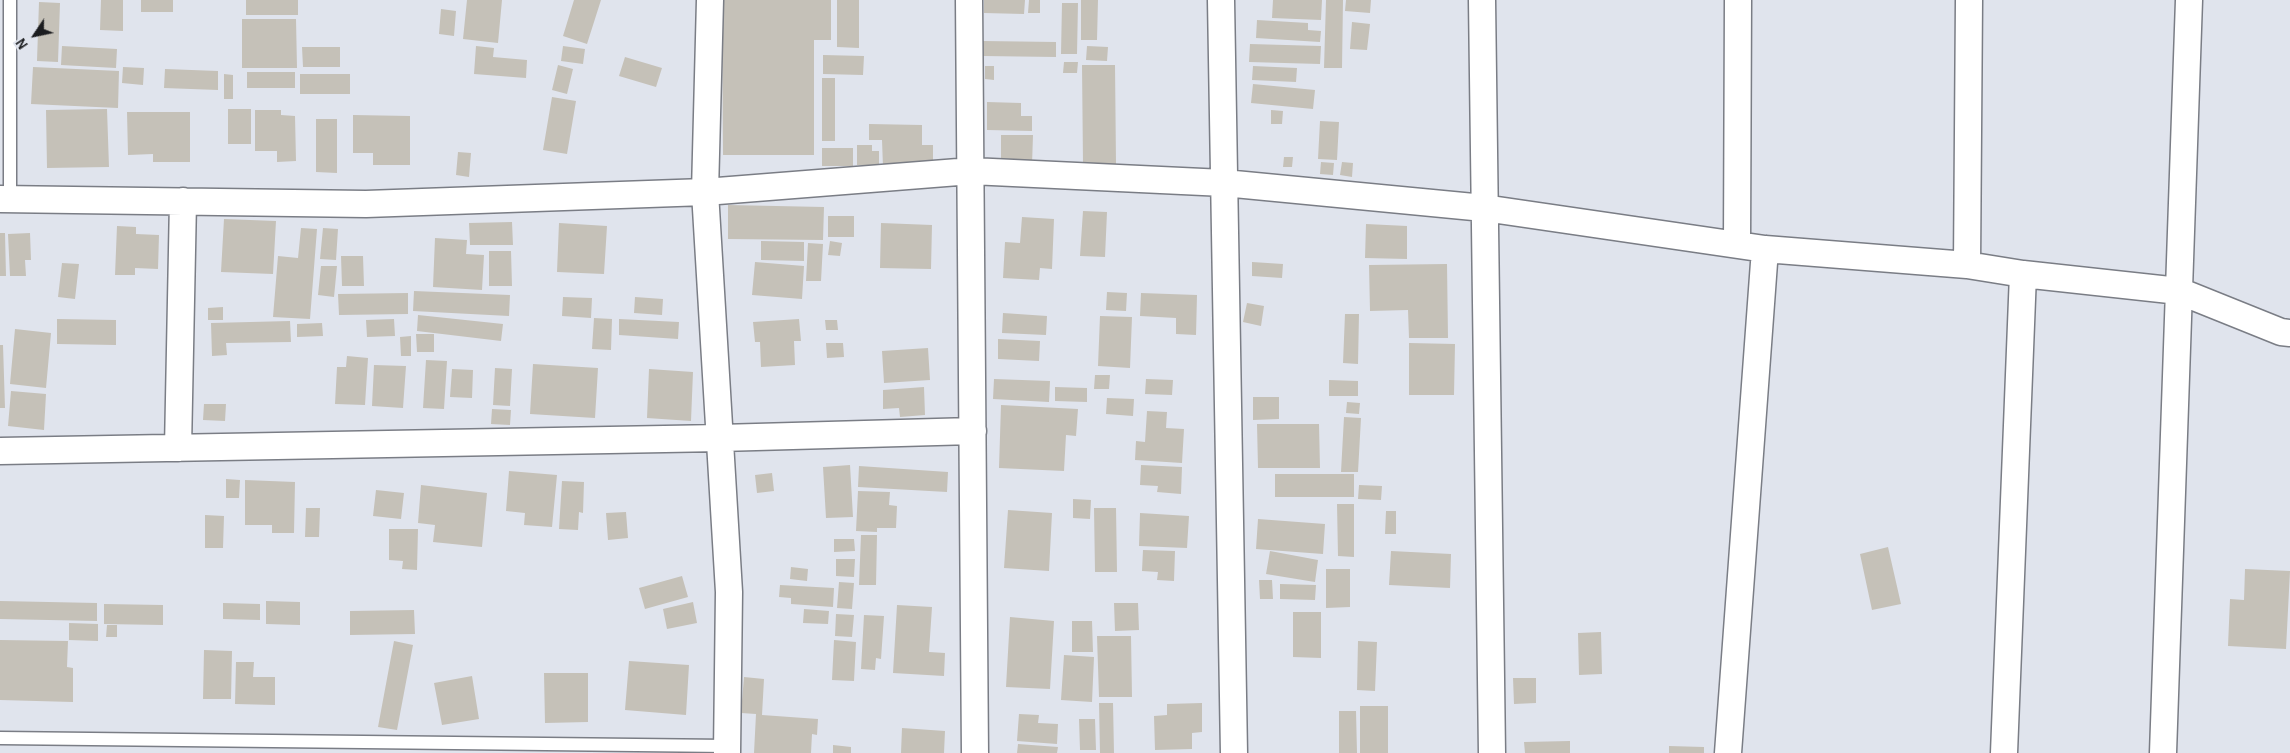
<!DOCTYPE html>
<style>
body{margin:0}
#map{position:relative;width:2290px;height:753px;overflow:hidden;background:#e0e4ed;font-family:"Alegreya Sans",sans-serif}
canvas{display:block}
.north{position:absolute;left:10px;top:10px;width:50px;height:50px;-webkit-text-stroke:4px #e0e4ed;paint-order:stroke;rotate:236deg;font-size:14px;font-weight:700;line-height:20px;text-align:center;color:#1c1d20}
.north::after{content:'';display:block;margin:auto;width:18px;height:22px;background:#1c1d20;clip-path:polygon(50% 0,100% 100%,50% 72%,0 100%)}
</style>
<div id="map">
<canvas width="2290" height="753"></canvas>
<div class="north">N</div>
</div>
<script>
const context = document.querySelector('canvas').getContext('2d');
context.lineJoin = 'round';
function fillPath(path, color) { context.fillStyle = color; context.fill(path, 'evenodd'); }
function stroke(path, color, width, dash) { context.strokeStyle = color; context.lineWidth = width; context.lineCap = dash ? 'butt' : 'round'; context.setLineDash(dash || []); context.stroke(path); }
const building = new Path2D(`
 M101 0H123V31L100 30Z
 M141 0H173V12H141Z
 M246 0H298V15H246Z
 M467 0H502L498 43 463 39Z
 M574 0H601L587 44 563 36Z
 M722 0H831V40H814V155H723Z
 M837 0H859V48L837 47Z
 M984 0H1025L1024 14 984 13Z
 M1029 0H1040V13H1028Z
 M1081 0H1098L1097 40H1081Z
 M1273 0H1322L1321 20 1272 18Z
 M1326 0H1343L1342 68H1324Z
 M1346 0H1371L1370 13 1345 11Z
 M39 2 60 3 58 62 37 61Z
 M1062 3H1078L1077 54H1061Z
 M441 9 456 11 454 36 439 34Z
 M242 19H296L297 68H242Z
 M1257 20 1308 23V30L1321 31 1320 42 1256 38Z
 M1352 22 1370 24 1367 50 1350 49Z
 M983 41 1056 42V57L983 56Z
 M1250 44 1321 46 1320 64 1249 62Z
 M62 46 117 49 116 68 61 65Z
 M476 46 494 48 493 57 527 60 526 78 474 74Z
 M563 46 585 49 583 64 561 61Z
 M1087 46 1108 47 1107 61 1086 60Z
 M302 47H340V67H303Z
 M823 55 864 56 863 75 823 74Z
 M625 57 662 68 656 87 619 76Z
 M1064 62H1078L1077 73H1063Z
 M558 65 573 69 567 94 552 90Z
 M1082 65H1115L1116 164H1083Z
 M985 66H994V80L985 79Z
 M1253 66 1297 68 1296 82 1252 80Z
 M33 67 119 71 118 108 31 104Z
 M123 67 144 68 143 85 122 83Z
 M165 69 218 71V90L164 88Z
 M247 72H295V88H247Z
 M224 74 233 75V99H224Z
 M300 74H350V94H300Z
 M822 78H835V141H822Z
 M1253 84 1315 90 1313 109 1251 103Z
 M552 97 576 101 567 154 543 150Z
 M987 102 1021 103V116H1032V131L987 130Z
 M107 109 109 167 47 168 46 110Z
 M228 109H251V144H228Z
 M255 110H281V115L295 116 296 161 277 162V151H255Z
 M1271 110 1283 111 1282 124H1271Z
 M127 112H190V162H153V154L128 155Z
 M353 115 410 116V165H373V153H353Z
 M316 119H337V173L316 172Z
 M1320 121 1339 122 1337 160 1318 159Z
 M869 124 922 125V145H933V167H883L882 140H869Z
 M1001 135H1033L1032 165H1001Z
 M857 145H872V151H879V166L857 165Z
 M822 148H853V166H822Z
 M458 152 471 153 469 177 456 175Z
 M1284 157H1293L1292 167H1283Z
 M1321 162 1334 163 1333 175 1320 174Z
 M1342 162 1353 163 1352 177 1340 175Z
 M728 205 824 207 823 240 728 239Z
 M1083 211 1107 212 1105 257 1080 256Z
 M828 216H854V237H828Z
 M1022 217 1054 219 1052 269 1040 268 1039 280 1003 278 1005 242 1020 243Z
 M224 219 276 221 273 274 221 272Z
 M512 222 513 245H470L469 223Z
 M559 223 607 226 604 274 557 272Z
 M881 223 932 225 931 269 880 268Z
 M1366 224 1407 226V259L1365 258Z
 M117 226 136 227V234L159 235 158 269 135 268V275H115Z
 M301 228 317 229 310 319 273 317 278 256 298 258Z
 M323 228 338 229 336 260 320 259Z
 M0 233H5L6 276H0Z
 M30 233 31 260H25L26 276H10L8 234Z
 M435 238 467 240 466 254 484 255 482 290 433 287Z
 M761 241 804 242V261L761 260Z
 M830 241 842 243 840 256 828 255Z
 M808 243 823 244 821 281H806Z
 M489 251H511L512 286H489Z
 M341 256H363L364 286H342Z
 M755 262 804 266 802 299 752 295Z
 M1252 262 1283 264 1282 278 1252 276Z
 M62 263 79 264 75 299 58 297Z
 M1447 264 1448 338H1409L1408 310 1370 311 1369 265Z
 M321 266H337L334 297 318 295Z
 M414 291 510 295 509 316 413 311Z
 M1107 292 1127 293 1126 311 1106 310Z
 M408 293V314L339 315 338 294Z
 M1141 293 1197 295 1196 335 1176 334V318L1140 316Z
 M563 297 592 298 591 318 562 316Z
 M635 297 663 299 662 315 634 313Z
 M1247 303 1264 306 1261 326 1243 322Z
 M223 307V320H208V308Z
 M1003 313 1047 316 1046 335 1002 333Z
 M1345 314H1359L1358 364 1343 363Z
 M418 315 503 324 501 341 417 331Z
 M1100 316 1132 317 1130 368 1098 366Z
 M594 318 612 319 611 350 592 349Z
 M57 319 116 320V345L57 344Z
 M394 319 395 336 367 337 366 320Z
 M619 319 679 322 678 339 619 335Z
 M799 319 801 341H794L795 365 761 367 760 342H755L753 322Z
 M825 320H837L838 330H826Z
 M290 321 291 342 226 343 227 355 212 356 211 323Z
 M322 323 323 336 297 337V324Z
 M15 329 51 333 46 388 10 384Z
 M416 334H434V352H417Z
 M411 336V356H401L400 337Z
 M998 339 1040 341 1039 361 998 359Z
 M826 343H843L844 357 827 358Z
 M1409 343 1455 344 1454 395H1409Z
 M0 345H3L5 408H0Z
 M928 348 930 380 884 383 882 351Z
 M347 356 368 358 365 405 335 404 337 367H346Z
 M426 360 447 361 444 409 423 408Z
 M533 364 598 368 595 418 530 414Z
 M374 365 406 366 403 408 372 406Z
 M495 368 512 369 510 406 493 405Z
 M452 369 473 370 472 398 450 397Z
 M649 369 693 372 691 421 647 418Z
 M1095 375H1110L1109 389H1094Z
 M994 379 1050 381 1049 402 993 399Z
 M1146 379 1173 380 1172 395 1145 394Z
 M1329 380 1358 381V396H1329Z
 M924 387 925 415 900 417 899 408 883 409V390Z
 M1055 387 1087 388V402L1055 401Z
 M11 391 46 394 44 430 8 426Z
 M1253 397H1279V419L1253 420Z
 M1107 398 1134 399 1133 416 1106 414Z
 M1347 402 1360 403 1359 414 1346 413Z
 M204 404H226L225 421 203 420Z
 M1001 405 1078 409 1076 436 1066 435 1064 471 999 468Z
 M492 409 511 410 510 425 491 424Z
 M1147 411 1167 412 1166 428 1184 429 1182 463 1135 460 1136 441 1145 442Z
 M1344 417 1361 418 1358 472H1341Z
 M1257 424H1319L1320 468H1258Z
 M850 465 853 517 826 518 823 467Z
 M1141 465 1182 467 1181 494 1157 492 1158 486 1140 485Z
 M859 466 948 472 947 492 858 487Z
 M509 471 557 475 552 527 524 525 525 513 506 511Z
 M772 473 774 491 757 493 755 475Z
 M1275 474H1354V497H1275Z
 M226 479 240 480 239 498H226Z
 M245 480 295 482 294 533H272V525H245Z
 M562 481 584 482 583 513 579 512 578 530 559 529Z
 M421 485 487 493 482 547 433 542 435 525 418 523Z
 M1359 485 1382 486 1381 500 1358 499Z
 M376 490 404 493 401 519 373 516Z
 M858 491 890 492 889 505 897 506 896 528H877V532L856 531Z
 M1073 499 1091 500 1090 519 1073 518Z
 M1337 504H1354V557L1338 556Z
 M306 508H320L319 537H305Z
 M1094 508H1116L1117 572H1095Z
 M1008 510 1052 513 1049 571 1004 568Z
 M1386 511H1396V534H1385Z
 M626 512 628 538 608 540 606 513Z
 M1140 513 1189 516 1187 548 1139 546Z
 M205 515 224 516 223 548H205Z
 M1258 519 1325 524 1323 554 1256 549Z
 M389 529H418L417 570 402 569 403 561 389 560Z
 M861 535H877L876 585H859Z
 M834 539H854L855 551 834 552Z
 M1888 547 1901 604 1872 610 1860 554Z
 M1143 550 1175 551 1174 581 1157 580 1158 572 1142 571Z
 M1270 551 1318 560 1315 582 1266 574Z
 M1391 551 1451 554 1450 588 1389 585Z
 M836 559H855L854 577 836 576Z
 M791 567 808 569 807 581 790 579Z
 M1326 569H1350V607L1326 608Z
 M2245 569 2290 571 2286 649 2228 646 2230 599 2244 600Z
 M682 576 688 597 645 609 639 588Z
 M1259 580H1272L1273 599H1260Z
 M839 582 854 583 852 609 837 608Z
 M1280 584 1316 585 1315 600 1280 599Z
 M780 585 834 588 833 607 791 604V598L779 597Z
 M0 601 97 603V621L0 619Z
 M266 601 300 602V625L266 624Z
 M693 602 697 623 667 629 663 609Z
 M223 603 260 604V620L223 619Z
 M1114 603H1138L1139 630 1115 631Z
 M104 604 163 605V625L104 624Z
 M897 605 932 607 929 652 945 653 944 676 893 673Z
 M804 609 829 611 828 624 803 623Z
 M414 610 415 634 350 635V611Z
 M1293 612H1321V658L1293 657Z
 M836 614 854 615 852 637 835 636Z
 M864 615 884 616 881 659 876 658 875 670 861 669Z
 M1010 617 1054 621 1050 689 1006 687Z
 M1072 621H1092L1093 652H1072Z
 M69 623 98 624V641L69 640Z
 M107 625H117V637H106Z
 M1601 632 1602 674 1579 675 1578 633Z
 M1097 636H1131L1132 697H1099Z
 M0 640 68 641 67 667 73 668V702L0 700Z
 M834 640 856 642 854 681 832 680Z
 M394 641 413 645 397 730 378 727Z
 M1358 641 1377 642 1375 691 1357 690Z
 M204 650 232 651 231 699H203Z
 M1064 655 1094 657 1092 702 1061 700Z
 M629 661 689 665 686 715 625 710Z
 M236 662H254L253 677H275V705L235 704Z
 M544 673H588V722L545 723Z
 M472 676 479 719 442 725 434 683Z
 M744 677 764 679 762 715 818 719 817 735 812 734 811 753H754L756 714 741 713Z
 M1513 678H1536V703L1514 704Z
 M1099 703H1113L1114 753H1100Z
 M1202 703V732L1192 733V749L1155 750 1154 716 1167 715V704Z
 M1360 706H1388V753H1360Z
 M1339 711H1356L1357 753H1339Z
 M1019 714 1039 715 1038 723 1058 724 1057 744 1017 741Z
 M1079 719H1095L1096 750H1080Z
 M902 728 945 731 944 753H901Z
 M1570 741V753H1525L1524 742Z
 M1018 744 1058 747 1057 753H1017Z
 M833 745 851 747V753H833Z
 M1669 746 1704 747V753H1669Z`);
const lane = new Path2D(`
 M10 0V199
 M0 738 727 746`);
const street = new Path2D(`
 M710 0 705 192 729 592 727 753
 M969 0 975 753
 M1221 0 1234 753
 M1482 0 1492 753
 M0 199 366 204 705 192 971 171 1224 183 1484 208 1765 249 1967 265 2023 274 2179 291 2281 332 2290 333
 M1737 243 1738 0
 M1967 265 1969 0
 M178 448 183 201
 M0 451 720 438 973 431
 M1728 753 1765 249
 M2004 753 2023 274
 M2163 753 2189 0`);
fillPath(building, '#c5c1b8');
stroke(lane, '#7a7d85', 15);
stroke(street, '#7a7d85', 29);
stroke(lane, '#fff', 12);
stroke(street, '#fff', 26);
</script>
